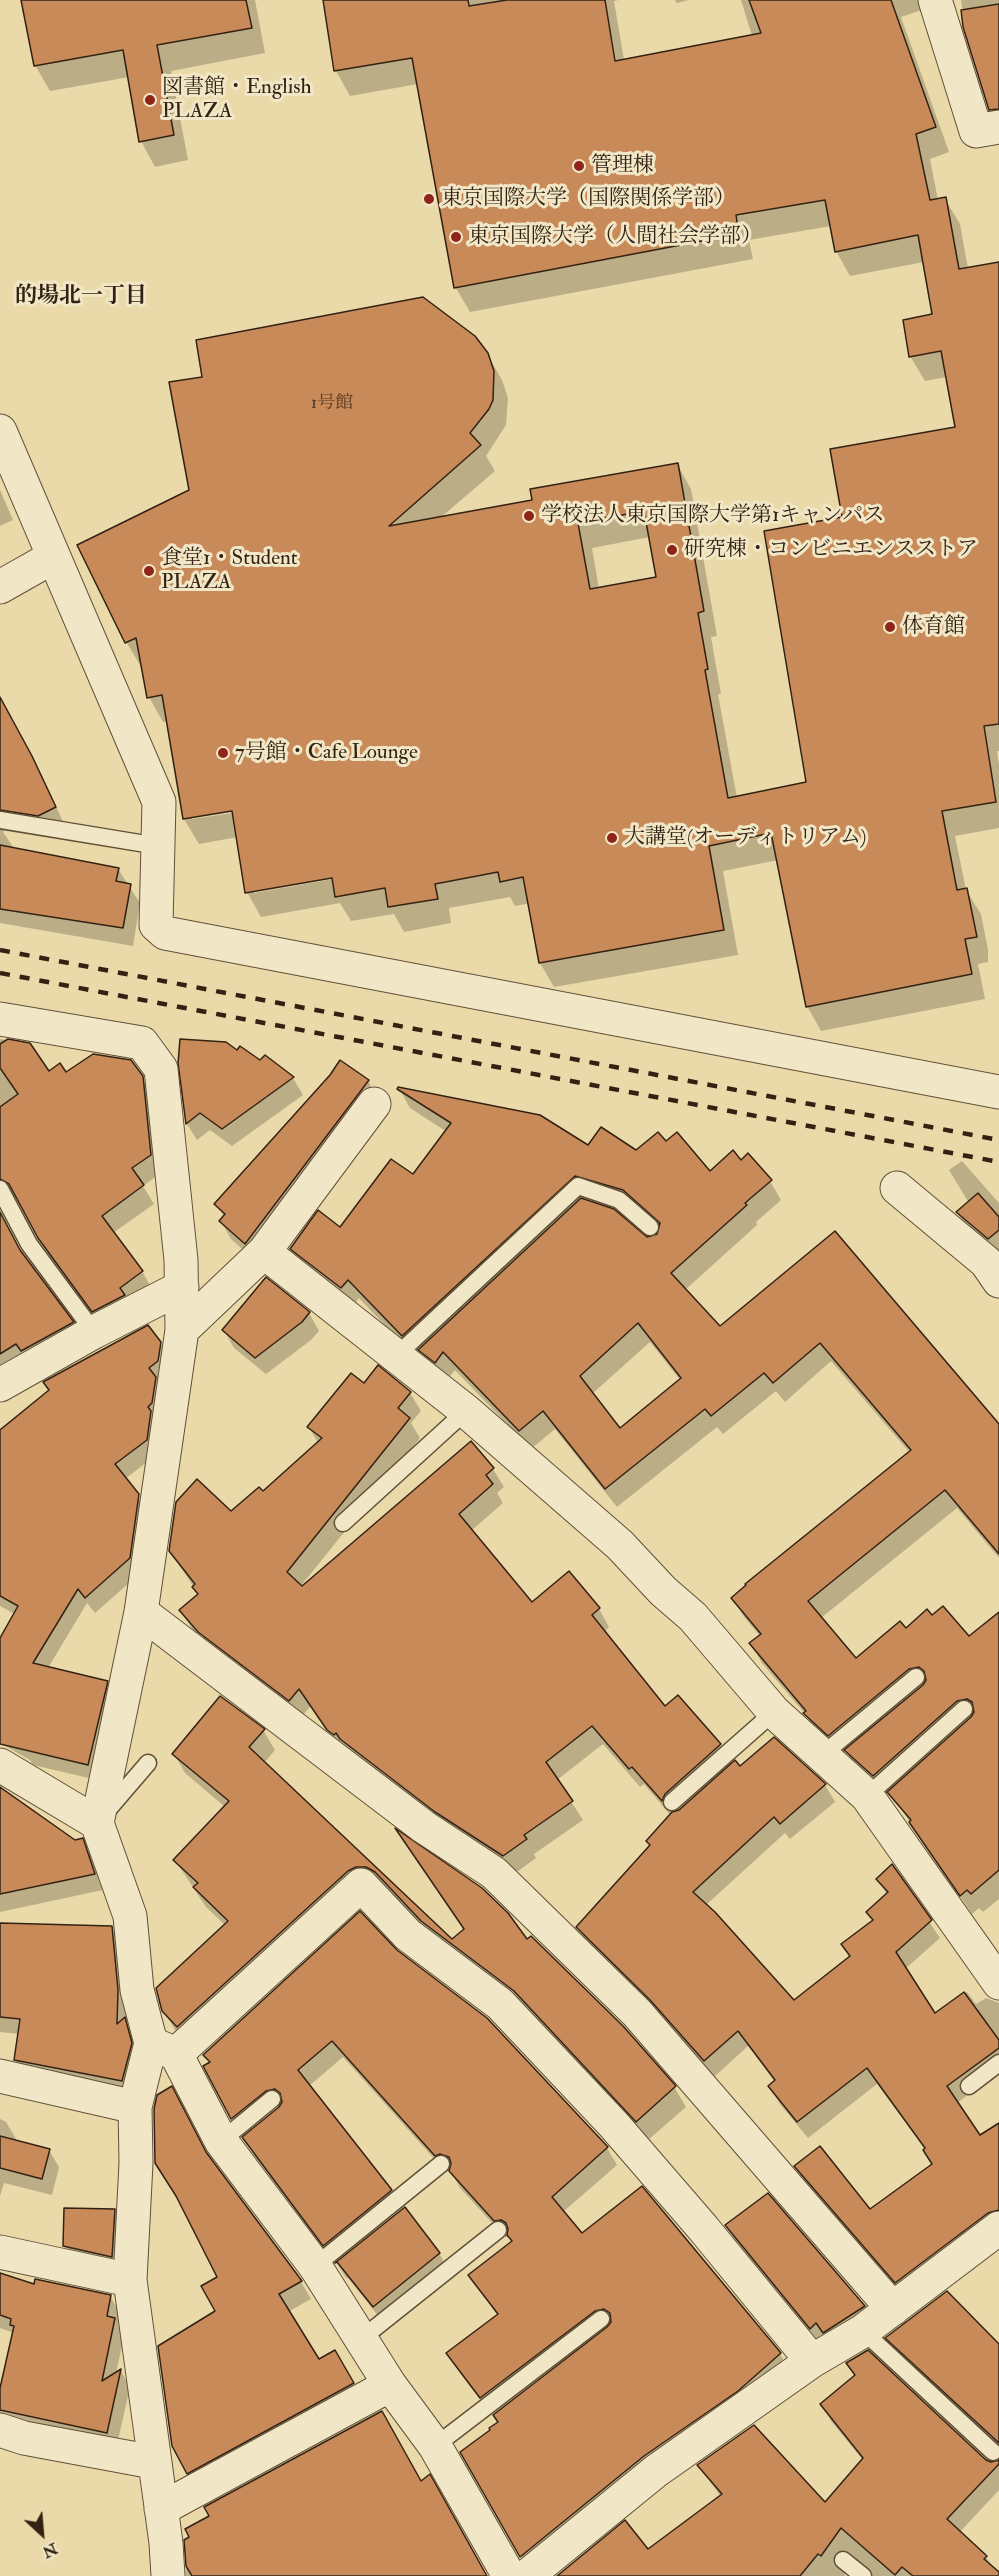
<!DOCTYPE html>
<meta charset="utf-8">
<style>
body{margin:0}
#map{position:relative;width:999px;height:2576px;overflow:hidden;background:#eadaa9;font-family:"IM FELL Double Pica",serif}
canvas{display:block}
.north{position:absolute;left:12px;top:2504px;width:60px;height:60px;-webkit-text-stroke:4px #f1e7c7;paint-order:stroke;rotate:154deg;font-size:16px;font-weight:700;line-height:24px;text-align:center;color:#332213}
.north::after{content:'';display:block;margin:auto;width:21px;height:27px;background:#332213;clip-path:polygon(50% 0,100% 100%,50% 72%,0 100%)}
</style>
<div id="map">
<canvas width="999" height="2576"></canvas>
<div class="north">N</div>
</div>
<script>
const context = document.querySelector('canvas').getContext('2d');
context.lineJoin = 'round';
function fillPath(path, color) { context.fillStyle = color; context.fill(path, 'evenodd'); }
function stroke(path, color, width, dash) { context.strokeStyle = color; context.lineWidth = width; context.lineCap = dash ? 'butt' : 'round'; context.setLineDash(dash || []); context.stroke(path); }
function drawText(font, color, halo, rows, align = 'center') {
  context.font = font + ' "IM FELL Double Pica","Noto Serif JP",serif'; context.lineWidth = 6; context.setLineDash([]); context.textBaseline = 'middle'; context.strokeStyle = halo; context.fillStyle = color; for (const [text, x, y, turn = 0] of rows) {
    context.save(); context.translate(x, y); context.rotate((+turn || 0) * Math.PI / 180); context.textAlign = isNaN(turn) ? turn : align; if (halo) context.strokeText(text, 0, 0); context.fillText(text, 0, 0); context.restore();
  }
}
const shadow = new Path2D(`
 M23 0H255L265 53 171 71 188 160 155 167 141 141 129 77 50 91 35 65Z
 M324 0H619L614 1 624 60 752 36 741 0H952L901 17 949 152 930 159 938 200 945 199 960 224 968 269 999 264V751H997L999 765V828L955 836 966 890 981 914 988 950V962L978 964 985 999 821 1031 807 1006 778 860 723 871 738 955 554 987 540 963 530 903 515 906 510 897 449 908 451 923 404 932 394 914 351 921 340 903 261 917 247 892 238 837 199 844 184 819 168 721 163 722 149 697 143 666 141 667 127 643 79 546 487 354 502 380 508 398 506 425 486 456 495 471 440 518 534 501 677 464 691 489 717 636 711 637 721 694H718L737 798 808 784 843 518 956 428 947 377 925 381 910 356 934 316 924 262 850 276 836 251 831 226 749 240 753 259 470 312 456 288 418 84 350 96 336 71ZM650 537 657 578 599 589 592 548ZM239 809V812L192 819V816ZM339 875V878L254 893V890Z
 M675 0H689L677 3Z
 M961 0H999V123L990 107 965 27Z
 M0 490 13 520 0 526Z
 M0 700 42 776 65 826 6 828 3 832 15 850 118 869 140 903 133 946 0 923Z
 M0 1039 29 1044 48 1073 142 1077 153 1096 161 1173 143 1186 154 1204 113 1233 142 1271 152 1289 104 1329 50 1257 17 1198 6 1197 1 1203 0 1213 22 1254 72 1323 83 1341 0 1379Z
 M237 1052 261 1063 265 1057 293 1078 303 1095 232 1146 210 1130 197 1140 187 1124 180 1063Z
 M368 1081 378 1098 256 1261 231 1239 221 1221 224 1217 216 1204Z
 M399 1088 589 1147 636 1152 665 1143 710 1173 741 1162 770 1181 781 1200 756 1222 757 1225 685 1290 720 1328 835 1233 999 1427V1558L957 1508 821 1618 856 1660 905 1630 932 1617 969 1638 999 1614V1899L983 1912 979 1908 972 1914 889 1791 885 1795 857 1770 846 1750 840 1754 816 1733 807 1716 762 1663 751 1644 760 1636 744 1617 733 1598 910 1453 831 1361 785 1402 776 1391 723 1434 717 1427 617 1507 555 1429 531 1449 455 1370 446 1381 431 1369 420 1349 413 1355 359 1298 352 1307 303 1268 292 1249 341 1229 413 1176 447 1132 410 1108ZM587 1195 635 1209 660 1231 659 1235 647 1239 581 1200ZM650 1342 681 1381 620 1430 592 1394Z
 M962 1161 999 1203V1258L970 1234 958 1213 969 1203 949 1170Z
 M309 1313 319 1331 311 1340 266 1374 234 1348 224 1330Z
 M160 1343 170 1359 155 1456 125 1479 148 1511 138 1575 95 1613 87 1603 48 1668 107 1682 116 1698 97 1780 33 1765 30 1760 0 1743V1641L15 1614 0 1606V1432Z
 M364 1385 410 1393 421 1411 411 1423 420 1438 300 1587 302 1589 471 1443 493 1469 504 1487 497 1493 503 1503 471 1531 532 1604 599 1609 609 1627 604 1632 664 1709 678 1697 720 1745 732 1765 740 1768 774 1739 825 1785 835 1802 790 1839 785 1833 706 1905 793 2002 851 1958 843 1945 874 1922 868 1912 887 1895 878 1879 892 1867 940 1938 905 1969 935 2015 967 1992 976 2004 986 1998 999 2003V2072L957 2103 980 2137 999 2124V2229L906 2299 806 2183 796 2167 869 2212 934 2165 926 2150 877 2084 808 2138 779 2103 770 2086 775 2082 748 2046 714 2077 587 1944 578 1927 651 1846 671 1816 644 1784 640 1787 603 1744 557 1780 583 1820 534 1854 536 1858 514 1874 340 1749 311 1706 300 1718 210 1650 192 1629 181 1610 199 1595 170 1551 263 1493 318 1443 309 1427ZM191 1625H195L204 1636 202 1638Z
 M263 1730 275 1750 264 1763 451 1941 469 1934 399 1833 527 1941 674 2087 686 2107 648 2140 378 1886 189 2046 175 2030 163 2010 225 1925 206 1907 175 1860 225 1807 185 1773 174 1754Z
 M0 1816 74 1842 82 1840 91 1856 103 1890 0 1912Z
 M0 1925 111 1927 121 1944 127 2023 134 2035 140 2061 131 2097 25 2077 16 2060 19 2034 0 2032Z
 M396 1951 607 2148 617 2165 563 2212 582 2235 642 2188 780 2354 790 2371 531 2573 462 2453 492 2431 611 2326 604 2327 491 2414 458 2370 448 2353 498 2316 470 2276 512 2242 509 2237H505L460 2188 450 2170 446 2172 343 2057 309 2086 391 2191 400 2208 334 2262 254 2155 244 2138 282 2106 276 2107 242 2135 205 2066 210 2063 205 2055Z
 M0 2119 6 2122 16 2139 15 2141 49 2150 59 2167 52 2195 4 2183 0 2196Z
 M208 2158 301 2282 311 2299 288 2312 318 2361 334 2352 363 2401 198 2491 188 2473 217 2312 219 2278Z
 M404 2209 439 2253 448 2269 383 2322 348 2278H346L337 2263Z
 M114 2210 124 2228 122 2274 75 2264 65 2246Z
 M727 2226 864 2307 873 2321 819 2343 736 2241Z
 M0 2274 35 2286 110 2296 120 2313 118 2325 124 2336 116 2374 121 2371 130 2387 116 2449 7 2426 0 2414V2395L14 2333 0 2328Z
 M887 2338 999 2346V2449L897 2354Z
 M848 2363 985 2461 997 2463 999 2461V2490L959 2533 986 2557 999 2576H868L844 2570 845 2576H559L647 2551 721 2497 699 2466 825 2505 863 2460 831 2421 822 2404 856 2377Z
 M420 2483 486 2576H186V2541Z`);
const building = new Path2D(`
 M21 0H246L252 28 157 45 174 135 139 142 123 50 34 66Z
 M323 0H468L469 6 507 0H605L615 61 761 33 749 0H891L936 127 916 134 930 200 946 197 959 269 999 262V724L984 726 996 802 942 811 957 890 967 888 977 937 965 939 972 974 806 1007 771 833 709 846 724 930 539 963 523 877 500 882 498 872 435 884 438 899 388 907 385 888 335 897 332 878 245 893 232 811 183 819 162 695 147 698 136 638 125 643 77 545 189 490 169 382 202 377 196 340 423 297 475 336 488 353 494 371 493 400 489 409 470 433 481 445 389 526 532 500 530 489 678 463 704 611 698 613 708 669 705 670 728 798 806 782 764 531 842 517 830 449 955 427 941 351 909 357 903 320 932 314 918 235 835 252 825 200 736 215 739 234 454 288 412 58 334 71ZM644 511 656 577 590 589 578 523Z
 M999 4V109L989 110 963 27 961 10Z
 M0 697 32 756 56 807 38 816 0 810Z
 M0 845 119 868 116 881 131 884 123 928 0 909Z
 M8 1039 30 1043 49 1071 60 1063 66 1072 93 1054 131 1060 143 1076 151 1155 132 1168 144 1185 102 1216 143 1271 120 1288 125 1295 92 1312 38 1238 9 1184 0 1179V1107L18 1094 0 1068V1044Z
 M180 1039 226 1042 237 1050 240 1046 260 1060 265 1055 294 1077 222 1129 200 1113 186 1124 178 1063Z
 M340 1060 369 1080 245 1244 219 1221 225 1214 214 1204 330 1075Z
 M398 1087 540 1115 588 1145 601 1127 636 1150 658 1132 666 1141 677 1132 710 1171 733 1150 741 1160 748 1153 772 1180 745 1203 747 1205 671 1273 720 1326 835 1231 999 1424V1554L945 1490 808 1601 856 1658 900 1621 906 1628 927 1609 932 1615 943 1606 969 1636 999 1612V1870L971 1894 967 1890 960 1896 909 1822 911 1820 887 1792 971 1717 974 1712 972 1702 967 1699 957 1701 873 1776 844 1750 923 1685 926 1680 924 1671 919 1667 909 1669 828 1736 803 1713 806 1711 749 1643 761 1634 731 1598 746 1585 745 1584 911 1450 820 1343 773 1383 764 1373 711 1416 705 1409 605 1489 543 1411 519 1431 443 1352 435 1363 418 1350 581 1198 614 1209 647 1237 657 1234 660 1223 623 1190 575 1176 402 1336 348 1280 341 1288 290 1249 318 1210 340 1227 391 1159 413 1174 451 1123 397 1089ZM638 1323 681 1378 620 1428 580 1376Z
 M978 1193 999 1217V1230L988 1239 956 1212Z
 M0 1212 20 1250 74 1322 21 1351 16 1344 0 1354Z
 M266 1277 310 1312 302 1322 255 1358 222 1330Z
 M148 1325 161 1342 158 1361 149 1368 156 1377 152 1403 148 1407 151 1411 147 1440 115 1464 139 1494 130 1558 85 1598 78 1589 33 1663 108 1681 88 1765 0 1744V1638L18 1606 0 1596V1430L49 1390 43 1382Z
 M378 1365 411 1392 398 1408 410 1418 287 1572 302 1586 471 1441 494 1468 486 1475 493 1484 459 1514 532 1602 569 1571 600 1608 592 1615 665 1706 678 1695 721 1744 665 1794 662 1801 632 1767 629 1769 592 1726 546 1762 573 1801 524 1835 527 1839 503 1856 435 1812 340 1739 336 1733 334 1735 327 1730 299 1689 289 1701 198 1632 179 1610 198 1594 192 1587 195 1584 169 1551 176 1502 197 1479 231 1511 259 1487 263 1491 322 1438 307 1427 351 1373 364 1383Z
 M220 1696 265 1729 249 1747 452 1939 464 1929 395 1828 482 1888 508 1913 527 1939 531 1936 623 2026 676 2086 636 2122 514 1991 421 1921 375 1872 366 1867H356L348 1871 177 2027 162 2011 156 1988 228 1921 193 1887 198 1883 173 1860 229 1801 172 1754Z
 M774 1737 826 1784 780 1824 774 1817 693 1892 715 1912 794 2000 850 1956 841 1944 873 1920 866 1912 888 1892 876 1879 892 1864 932 1920 896 1952 935 2013 964 1992 999 2040V2048L947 2086 980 2135 999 2123V2210L988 2213 895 2283 794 2166 820 2146 870 2209 932 2164 923 2150 925 2148 867 2068 797 2122 768 2086 775 2080 738 2031 704 2061 650 2000 576 1927 650 1845 646 1841 672 1812 679 1810 735 1760 740 1766Z
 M0 1787 75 1840 83 1838 95 1874 0 1894Z
 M360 1911 397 1950 487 2018 608 2147 552 2197 582 2233 642 2186 781 2353 738 2391 644 2456 520 2557 460 2452 490 2430 489 2428 498 2422 493 2415 607 2327 611 2322 610 2313 604 2309 595 2311 480 2398 446 2353 498 2314 468 2275 512 2241 507 2235 508 2229 506 2223 501 2220 494 2221 449 2171 451 2163 449 2157 440 2154 435 2156 332 2041 298 2070 392 2190 323 2246 242 2137 279 2107 282 2102 280 2093 275 2089 266 2091 231 2119 203 2066 210 2062 203 2055Z
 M0 1923 112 1926 118 1990 117 2024 125 2017 132 2043 122 2081 14 2060 20 2019 0 2017Z
 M172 2086 206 2152 302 2281 279 2294 319 2359 335 2350 354 2383 187 2474 172 2446 158 2346 215 2311 201 2286 217 2277 176 2196 155 2163 154 2109 157 2095Z
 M0 2136 50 2149 42 2179 0 2168Z
 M768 2193 865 2306 823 2333 816 2323 810 2329 725 2225Z
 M405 2207 440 2253 373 2307 337 2262 335 2263Z
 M64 2208 115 2209 112 2257 63 2246Z
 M0 2273 34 2284 35 2279 111 2295 107 2316 115 2318 102 2381 121 2369 107 2433 0 2410V2388L14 2326 10 2325 11 2319 0 2315Z
 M947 2291 999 2344V2443L885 2338Z
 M868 2350 986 2460 991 2462 999 2460V2464L947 2519 987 2556 984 2559 999 2572V2576H913L902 2567 895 2575 841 2528 821 2556 818 2554 800 2576H557L625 2520 648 2549 722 2494 697 2465 754 2425 825 2502 863 2458 820 2404 855 2375 846 2363Z
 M382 2411 421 2481 430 2474 487 2576H192L186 2566 184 2540 189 2537 185 2529 209 2516 204 2507Z`);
const service = new Path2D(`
 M0 820 158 846
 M0 1189 29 1244 94 1332
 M397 1355 578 1186 619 1200 650 1227
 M343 1523 466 1411
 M822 1755 916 1677
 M867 1796 964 1709
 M672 1802 774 1712
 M106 1812 148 1763
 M969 2086 999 2063
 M221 2141 272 2099
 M315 2266 441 2164
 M863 2331 993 2452
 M361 2339 498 2230
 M435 2446 601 2319
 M843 2560 863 2576`);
const minor = new Path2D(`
 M935 0 976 131 999 127
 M0 431 159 802 156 925 165 933 999 1092
 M0 587 53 557
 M0 1019 142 1043 161 1069 181 1260 182 1330 141 1612 97 1823 130 1916 137 1990 151 2043 135 2107 136 2163 130 2280 166 2543 168 2576
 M897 1188 986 1262 999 1281
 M264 1252 466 1411 620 1545 663 1591 693 1617 774 1712 867 1796 999 1983
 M182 1330 264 1252 374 1104
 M0 1385 94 1332 182 1287
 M141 1612 424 1827 494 1873 637 2013 893 2309
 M0 1765 97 1823
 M155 2045 176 2054 221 2141 315 2266 390 2385 435 2446 509 2576
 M176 2054 361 1885 408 1935 500 2004 614 2125 703 2228 812 2361
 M0 2076 135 2107
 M0 2252 130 2280
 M0 2430 24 2438 153 2462
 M161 2509 390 2385
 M527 2576 656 2471 812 2361 863 2331 999 2228`);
const rail = new Path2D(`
 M0 950 999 1140
 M0 973 999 1162`);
const markers = [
 [150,100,6,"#8f2418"],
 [579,166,6,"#8f2418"],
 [429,199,6,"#8f2418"],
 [456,237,6,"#8f2418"],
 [529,516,6,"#8f2418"],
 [672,550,6,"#8f2418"],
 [149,571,6,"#8f2418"],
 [890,627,6,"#8f2418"],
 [223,753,6,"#8f2418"],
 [612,838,6,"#8f2418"]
];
const numberNames = [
 ["1号館",332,404]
];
const poiNames = [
 ["図書館・English",162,88],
 ["PLAZA",162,112],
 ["管理棟",591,166],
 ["東京国際大学（国際関係学部）",441,199],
 ["東京国際大学（人間社会学部）",468,237],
 ["学校法人東京国際大学第1キャンパス",541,516],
 ["研究棟・コンビニエンスストア",684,550],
 ["食堂1・Student",161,559],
 ["PLAZA",161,583],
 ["体育館",902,627],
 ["7号館・Cafe Lounge",235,753],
 ["大講堂(オーディトリアム)",624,838]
];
const neighbourhoodNames = [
 ["的場北一丁目",81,297]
];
fillPath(shadow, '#0003');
fillPath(building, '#c98a5a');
stroke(building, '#332213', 1.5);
stroke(service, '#615038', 19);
stroke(minor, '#615038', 35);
stroke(service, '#f1e7c7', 16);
stroke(minor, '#f1e7c7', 33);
stroke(rail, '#332213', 4.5, [10, 10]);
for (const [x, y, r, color] of markers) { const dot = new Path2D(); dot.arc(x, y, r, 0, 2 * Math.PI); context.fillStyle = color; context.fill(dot); stroke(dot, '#f1e7c7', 2); }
drawText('18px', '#583c25', null, numberNames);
drawText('21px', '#332213', '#f1e7c7', poiNames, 'left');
drawText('bold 22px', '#332213', '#f1e7c7', neighbourhoodNames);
</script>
